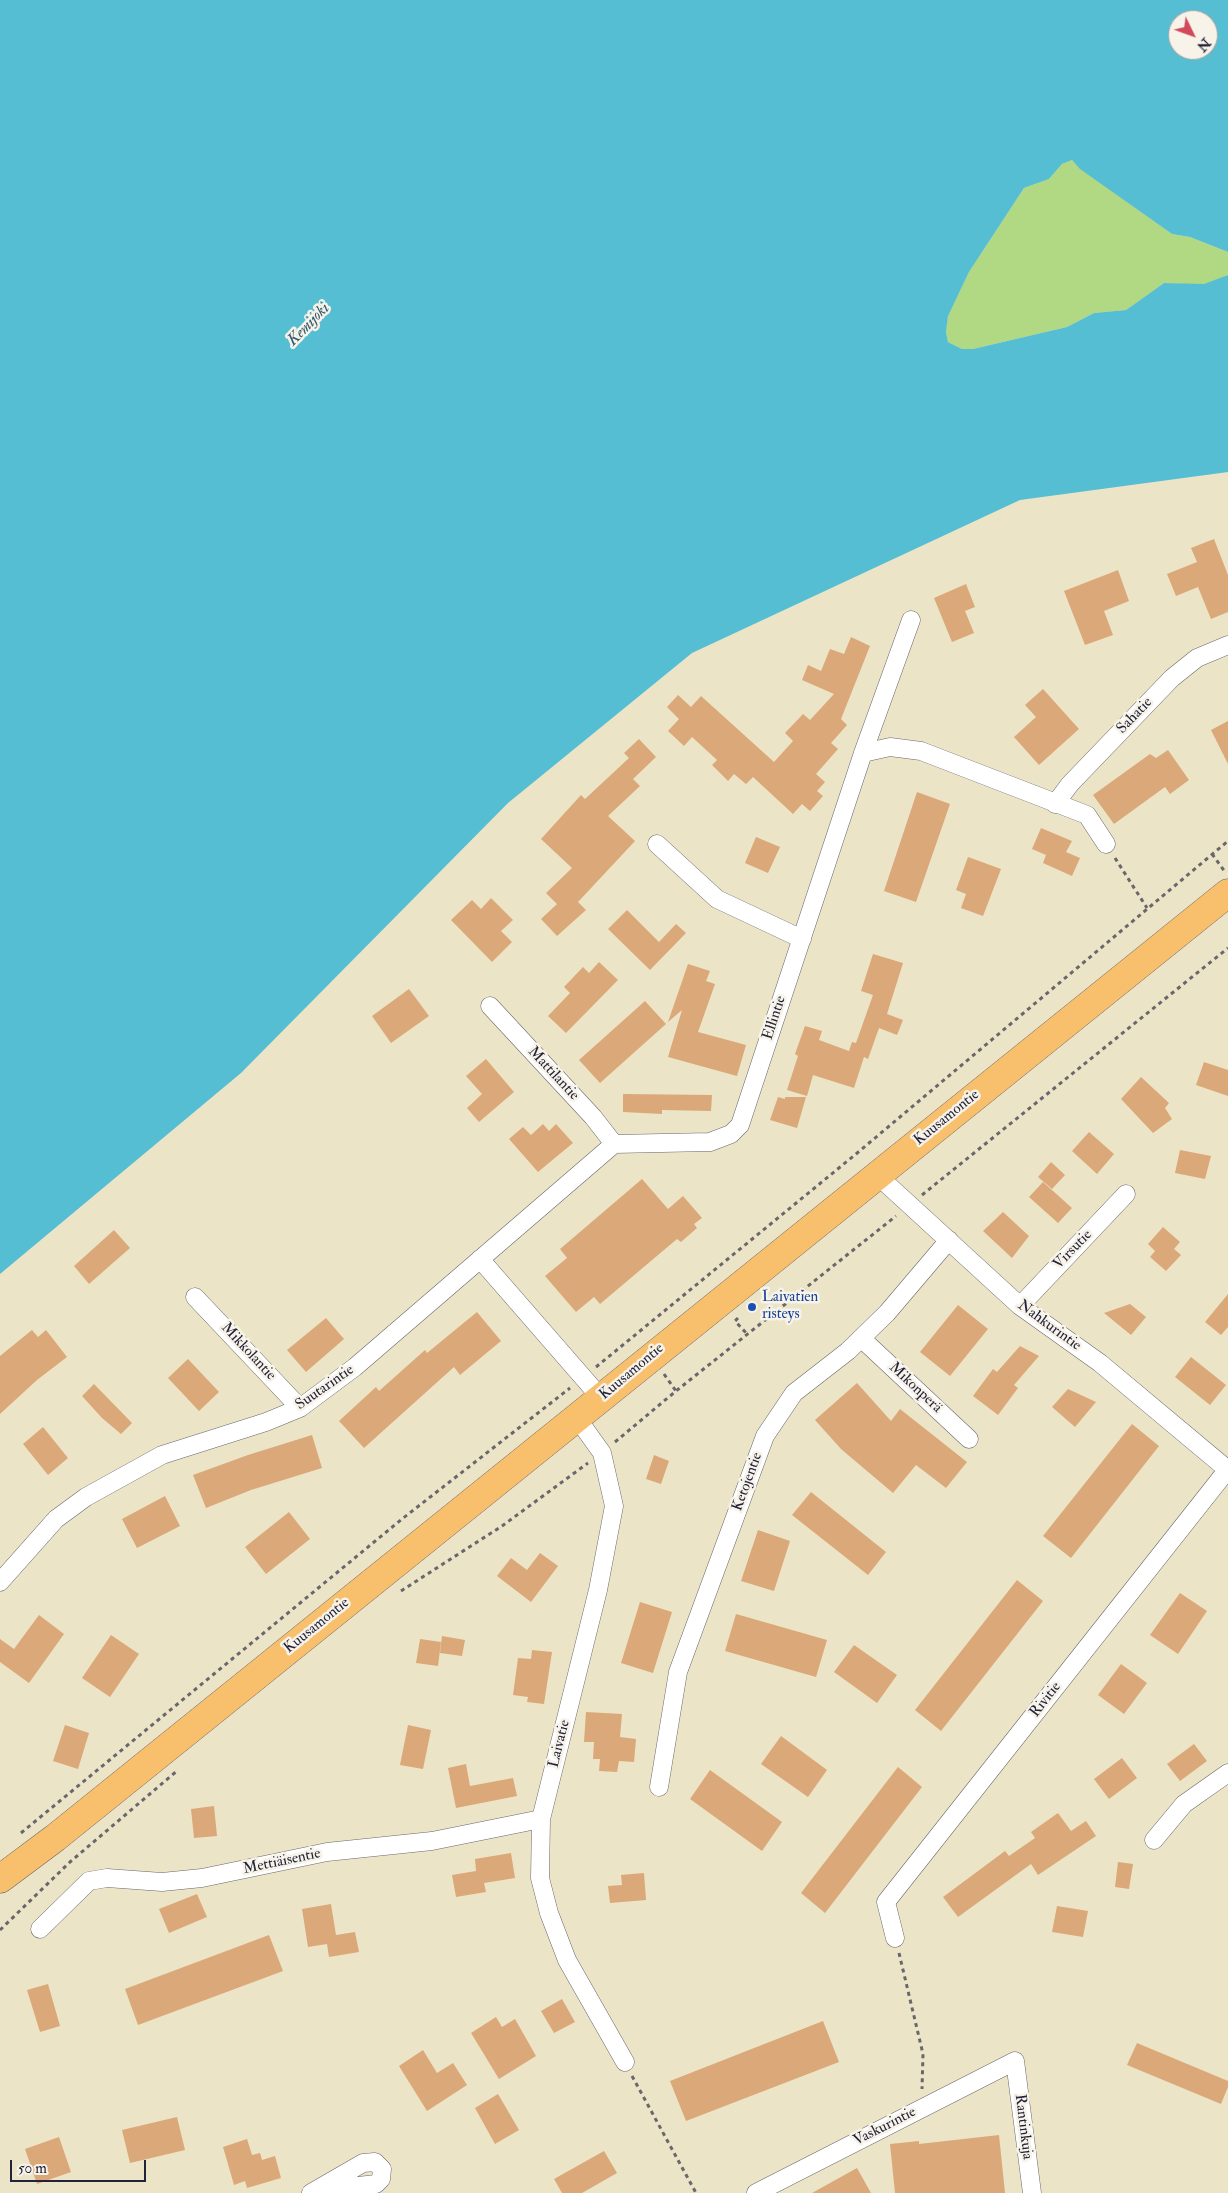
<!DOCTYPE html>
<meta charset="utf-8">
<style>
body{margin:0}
#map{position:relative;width:1228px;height:2193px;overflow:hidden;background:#ece4c6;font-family:"IM FELL Double Pica",serif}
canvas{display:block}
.north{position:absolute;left:1168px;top:10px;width:50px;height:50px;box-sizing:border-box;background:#f7f3e8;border:1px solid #a29fa3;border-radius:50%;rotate:132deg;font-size:14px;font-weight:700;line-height:20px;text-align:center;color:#22223b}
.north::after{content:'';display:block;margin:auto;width:18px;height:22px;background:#d1495b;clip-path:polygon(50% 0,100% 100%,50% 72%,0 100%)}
.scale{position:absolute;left:10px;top:2160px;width:136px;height:22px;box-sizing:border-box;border:2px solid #22223b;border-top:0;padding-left:6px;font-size:15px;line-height:18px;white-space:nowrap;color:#22223b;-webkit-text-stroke:4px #f7f3e8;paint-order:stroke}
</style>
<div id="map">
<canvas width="1228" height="2193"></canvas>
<div class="north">N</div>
<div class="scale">50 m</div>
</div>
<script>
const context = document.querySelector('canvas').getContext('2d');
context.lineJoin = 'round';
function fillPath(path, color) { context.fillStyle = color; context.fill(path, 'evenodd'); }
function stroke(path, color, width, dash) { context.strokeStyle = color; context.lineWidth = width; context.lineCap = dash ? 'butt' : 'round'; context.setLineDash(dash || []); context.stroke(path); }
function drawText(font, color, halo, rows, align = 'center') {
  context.font = font + ' "IM FELL Double Pica",serif'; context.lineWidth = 5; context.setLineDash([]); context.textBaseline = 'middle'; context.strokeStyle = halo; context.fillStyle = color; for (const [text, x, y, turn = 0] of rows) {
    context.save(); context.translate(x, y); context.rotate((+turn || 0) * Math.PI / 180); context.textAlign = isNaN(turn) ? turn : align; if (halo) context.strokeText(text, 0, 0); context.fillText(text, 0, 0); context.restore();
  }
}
const green = new Path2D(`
 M1072 160 1081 169 1172 234 1190 237 1228 252V275L1204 285 1164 283 1126 310 1094 313 1067 327 973 349H962L948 342 946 332 948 315 969 272 1024 188 1049 179 1062 164Z`);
const water = new Path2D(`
 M0 0H1228V252L1190 237 1172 234 1080 169 1072 160 1062 164 1049 179 1024 188 969 272 948 316 946 332 948 342 962 349H973L1067 327 1094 313 1126 310 1164 283 1204 284 1228 275V472L1020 500 692 653 508 803 241 1073 0 1274ZM1178 20H1208V50H1178Z`);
const building = new Path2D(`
 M1214 539 1228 575V612L1211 619 1198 587 1176 596 1167 574 1197 562 1191 548Z
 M1118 570 1129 601 1104 611 1113 635 1085 645 1064 591Z
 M966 584 975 607 965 611 974 633 952 642 934 598Z
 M851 637 870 646 841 719 847 725 831 743 838 749 816 774 825 782 817 791 823 796 810 811 802 804 793 814 753 777 746 784 734 774 728 781 712 765 717 760 692 737 684 746 668 731 679 719 667 707 678 695 691 707 701 696 774 762 793 741 785 733 803 714 810 720 834 694 802 680 808 665 821 671 830 649 844 654Z
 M1043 689 1079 729 1039 765 1014 737 1036 717 1025 705Z
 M1228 721V764L1211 730Z
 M639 739 656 757 633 779 640 786 608 816 635 841 578 902 586 910 557 936 541 919 557 904 546 893 572 868 541 839 581 795 585 799 629 758 624 753Z
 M1168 750 1189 780 1170 794 1165 787 1114 824 1093 795 1150 754 1156 758Z
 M917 792 950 804 916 902 884 891Z
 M1041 828 1072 841 1066 852 1080 858 1072 876 1043 863 1046 855 1032 849Z
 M756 837 780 847 768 873 745 863Z
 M968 857 1001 869 983 916 961 908 966 894 956 890Z
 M491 898 513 920 501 931 512 942 492 962 451 920 472 900 481 909Z
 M627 910 659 942 676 924 686 933 650 970 608 929Z
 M873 954 903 963 887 1014 903 1020 897 1035 879 1028 868 1059 864 1057 854 1088 813 1075 807 1096 787 1090 798 1056 795 1054 805 1026 822 1031 819 1040 849 1051 852 1042 856 1043 873 995 861 991Z
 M599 962 618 980 566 1033 548 1016 570 993 564 987 583 967 589 973Z
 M688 964 710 971 706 981 715 984 698 1032 746 1045 737 1076 668 1057 682 1010 668 1022Z
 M409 989 429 1016 391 1043 372 1016Z
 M645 1001 666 1024 600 1083 579 1060Z
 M486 1059 514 1092 479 1122 467 1108 482 1094 466 1076Z
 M1204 1062 1228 1070V1096L1196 1085Z
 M1141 1077 1169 1103 1165 1108 1172 1119 1153 1133 1121 1099Z
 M623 1094 712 1095 711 1111 662 1110V1114L623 1112Z
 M778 1097 785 1099V1097H806L797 1128 770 1120Z
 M543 1124 549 1131 556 1124 573 1143 538 1172 509 1139 523 1127 531 1135Z
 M1089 1132 1114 1154 1097 1174 1072 1151Z
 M1180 1150 1211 1156 1205 1179 1175 1173Z
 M1051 1162 1065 1175 1052 1189 1038 1177Z
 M642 1179 668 1209 683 1196 702 1218 694 1224 697 1228 681 1242 677 1239 600 1304 594 1297 576 1312 545 1276 567 1258 560 1249Z
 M1043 1182 1072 1208 1058 1223 1029 1197Z
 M1003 1212 1029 1236 1012 1258 983 1231Z
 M1163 1227 1180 1242 1174 1249 1181 1255 1166 1271 1150 1257 1155 1251 1148 1244Z
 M114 1230 130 1248 89 1284 74 1266Z
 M1228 1294V1327L1221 1335 1205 1322Z
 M1130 1304 1146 1317 1131 1335 1104 1313Z
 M958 1305 988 1329 950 1376 920 1352Z
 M477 1312 501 1341 460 1375 454 1367 364 1448 339 1421 376 1387 379 1391 425 1350 427 1353Z
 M326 1318 344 1339 306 1372 287 1350Z
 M32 1330 38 1337 46 1330 67 1357 37 1380 0 1414V1356Z
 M1020 1346 1039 1356 1014 1385 1018 1388 998 1415 973 1396 993 1369 997 1372Z
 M1191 1357 1226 1385 1210 1405 1175 1377Z
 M188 1359 219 1392 199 1411 168 1378Z
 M857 1383 891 1421 900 1409 967 1462 946 1488 916 1465 893 1493 841 1449 815 1420Z
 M94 1384 132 1423 121 1434 102 1418 82 1396Z
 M1068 1389 1096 1402 1075 1427 1052 1407Z
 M1132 1424 1159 1446 1071 1558 1043 1536Z
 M43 1427 68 1458 48 1475 23 1444Z
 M312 1435 322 1468 251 1490 206 1508 193 1475 248 1455Z
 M654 1455 669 1461 661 1484 646 1479Z
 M811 1492 886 1552 868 1575 792 1515Z
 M165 1496 180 1526 137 1548 122 1519Z
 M289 1512 310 1539 266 1574 245 1547Z
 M758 1530 790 1541 774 1591 741 1581Z
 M540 1553 558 1566 531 1602 497 1576 511 1558 527 1570Z
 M1017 1580 1043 1601 941 1731 915 1710Z
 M1180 1593 1207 1611 1178 1654 1150 1635Z
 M640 1602 672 1612 653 1673 621 1663Z
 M736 1614 827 1640 816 1677 725 1651Z
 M39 1615 64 1634 29 1683 0 1662V1639L14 1649Z
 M111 1635 139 1654 110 1697 82 1678Z
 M442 1636 465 1640 462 1656 440 1653Z
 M420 1639 441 1642 438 1666 416 1663Z
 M854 1645 897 1675 877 1703 834 1672Z
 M532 1650 552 1652 544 1704 527 1702 528 1697 513 1695 518 1658 531 1659Z
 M1121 1664 1147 1683 1124 1714 1098 1695Z
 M586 1712 622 1714 620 1737 636 1739 634 1762 619 1761 617 1772 599 1771 600 1759H593L594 1742H584Z
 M65 1725 89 1733 78 1769 53 1761Z
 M408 1725 431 1730 423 1769 400 1765Z
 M781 1736 827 1770 808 1797 761 1764Z
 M1194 1744 1207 1761 1180 1781 1167 1764Z
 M1122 1758 1137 1778 1109 1799 1094 1779Z
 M466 1764 470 1786 513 1778 517 1796 456 1808 448 1768Z
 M898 1767 922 1787 825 1913 801 1893Z
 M710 1770 782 1822 762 1851 690 1799Z
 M214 1806 217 1836 194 1838 191 1809Z
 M1058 1813 1071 1831 1086 1821 1096 1836 1038 1875 1031 1864 958 1917 943 1897 1005 1851 1009 1856 1035 1838 1031 1832Z
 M511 1853 515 1878 484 1883 486 1892 456 1897 452 1875 476 1871 475 1859Z
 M1118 1862 1133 1864 1129 1889 1115 1887Z
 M644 1873 646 1900 610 1903 608 1886 622 1885 621 1875Z
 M197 1894 207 1917 169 1933 159 1909Z
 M331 1904 336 1935 355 1932 359 1952 329 1957 327 1944 308 1947 302 1909Z
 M1057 1906 1088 1911 1083 1937 1052 1932Z
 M269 1935 283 1971 138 2025 125 1989Z
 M48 1984 60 2026 40 2032 27 1990Z
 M562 1999 575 2022 554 2033 541 2011Z
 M496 2017 502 2027 515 2019 536 2056 499 2079 471 2033Z
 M823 2021 839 2062 686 2121 670 2081Z
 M1137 2043 1228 2081V2087L1221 2104 1127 2065Z
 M423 2050 437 2073 453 2063 467 2085 427 2111 399 2066Z
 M498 2094 519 2130 495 2144 475 2108Z
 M177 2117 185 2150 130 2163 122 2130Z
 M999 2135 1005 2193H895L890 2144 919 2141V2144Z
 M59 2137 71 2172 37 2184 25 2149Z
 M247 2139 252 2155 260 2153 262 2160 275 2156 281 2178 247 2188 245 2181 234 2185 223 2147Z
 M604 2151 617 2173 582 2193H562L554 2179Z
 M857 2168 871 2193H812Z`);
const path = new Path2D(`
 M1212 854 1225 872
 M1115 858 1147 908
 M922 1195 1228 948
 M738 1318 735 1321 747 1334
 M596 1367 856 1154 1228 841
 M664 1374 676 1391
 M615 1442 676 1391 896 1216
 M401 1591 502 1526 588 1463
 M21 1833 402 1519 570 1388
 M0 1930 70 1862 178 1770
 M899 1953 923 2054 922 2089
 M632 2076 696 2193`);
const minor = new Path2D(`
 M863 753 890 747 921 751 1087 815 1106 844
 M1055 804 1070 784 1172 678 1197 658 1228 645
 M657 844 717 899 802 939
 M490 1006 593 1117 614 1144
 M877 1175 1020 1306 1100 1363 1228 1470
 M480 1259 601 1398
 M195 1297 300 1408
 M1020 1306 1126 1194
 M861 1338 969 1439
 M577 1418 602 1453 614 1506 598 1590 541 1819 540 1878 549 1913 567 1960 625 2062
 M0 1582 56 1519 86 1497 162 1455 266 1422 300 1408 355 1367 614 1144 710 1142 731 1134 740 1125 863 753 911 620
 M659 1787 678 1672 765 1436 794 1393 848 1351 887 1313 949 1240
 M1154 1840 1184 1804 1228 1773
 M40 1929 89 1881 107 1878 162 1882 202 1878 327 1852 432 1841 541 1819
 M895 1938 886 1902 1228 1469
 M311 2193 363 2163 375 2162 382 2169 381 2179 376 2184 315 2191
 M756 2193 1015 2061 1032 2193`);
const primary = new Path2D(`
 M0 1879 55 1838 1228 893`);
const markers = [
 [752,1307,5,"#1a4fb4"]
];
const streetNames = [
 ["Sahatie",1135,716,-46],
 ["Ellintie",775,1018,-72],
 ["Mattilantie",553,1074,47],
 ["Kuusamontie",947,1118,-39],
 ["Virsutie",1073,1250,-46],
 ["Nahkurintie",1049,1326,36],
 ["Mikkolantie",248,1352,47],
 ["Kuusamontie",632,1372,-40],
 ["Suutarintie",325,1388,-35],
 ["Mikonperä",915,1388,43],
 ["Ketojentie",748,1482,-70],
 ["Kuusamontie",317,1626,-39],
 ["Rivitie",1046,1700,-52],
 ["Laivatie",560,1744,-76],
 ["Mettiäisentie",282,1862,-12],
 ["Vaskurintie",885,2127,-27],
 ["Rantinkuja",1023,2127,83]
];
const transitNames = [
 ["Laivatien",762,1298],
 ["risteys",762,1315]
];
const waterNames = [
 ["Kemijoki",309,325,-46]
];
fillPath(green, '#b1d883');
fillPath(water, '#56bed3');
fillPath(building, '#dba879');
stroke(minor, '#69666c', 19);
stroke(primary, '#69666c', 29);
stroke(path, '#69666c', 3, [4, 4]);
stroke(minor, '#fff', 18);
stroke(primary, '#f8bf6c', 28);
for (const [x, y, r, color] of markers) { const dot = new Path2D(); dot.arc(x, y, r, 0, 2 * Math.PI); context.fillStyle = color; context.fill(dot); stroke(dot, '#f7f3e8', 2); }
drawText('15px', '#22223b', '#f7f3e8', streetNames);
drawText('15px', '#164399', '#f7f3e8', transitNames, 'left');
drawText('italic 16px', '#345970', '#f7f3e8', waterNames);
</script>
